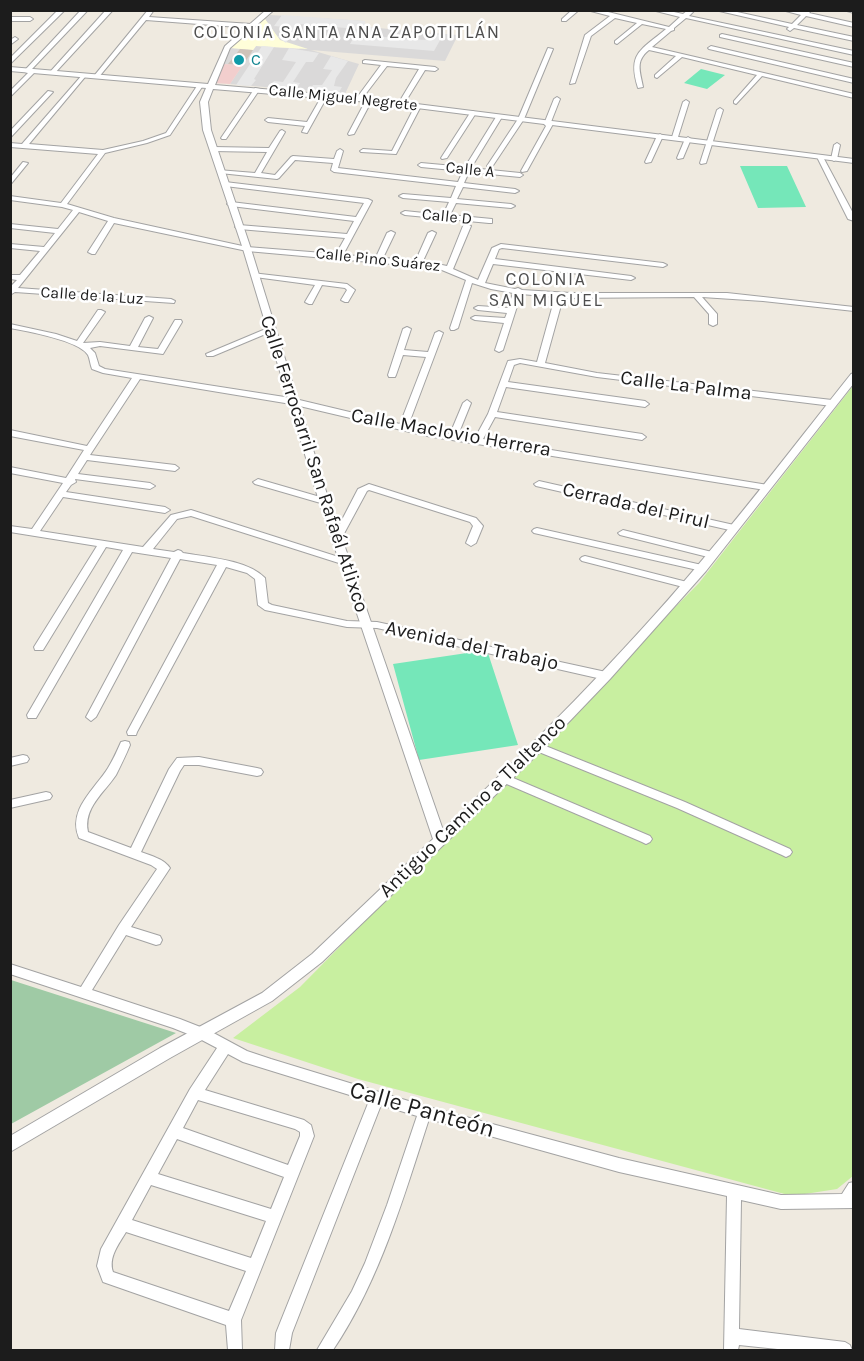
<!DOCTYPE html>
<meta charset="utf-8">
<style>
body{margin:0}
#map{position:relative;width:864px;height:1361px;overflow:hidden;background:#efeae0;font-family:Karla,sans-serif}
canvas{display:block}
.frame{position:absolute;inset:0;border:12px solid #1c1c1c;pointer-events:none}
</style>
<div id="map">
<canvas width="864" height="1361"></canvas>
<div class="frame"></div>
</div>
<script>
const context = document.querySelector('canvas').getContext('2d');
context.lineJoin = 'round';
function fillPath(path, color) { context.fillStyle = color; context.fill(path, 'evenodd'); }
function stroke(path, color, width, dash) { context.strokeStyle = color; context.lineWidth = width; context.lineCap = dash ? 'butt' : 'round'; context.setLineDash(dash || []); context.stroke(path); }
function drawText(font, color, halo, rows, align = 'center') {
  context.font = font + ' Karla,sans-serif'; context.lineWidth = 5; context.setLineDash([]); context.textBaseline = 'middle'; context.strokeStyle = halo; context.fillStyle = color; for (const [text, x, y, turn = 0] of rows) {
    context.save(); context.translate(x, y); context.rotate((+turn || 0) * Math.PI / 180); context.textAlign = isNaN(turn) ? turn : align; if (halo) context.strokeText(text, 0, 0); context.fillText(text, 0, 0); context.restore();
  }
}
const residential = new Path2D(`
 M270 15 365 21 364 25 367 27 458 35 445 61 311 50 359 64 345 94 230 84 242 66 223 64 231 48 253 50 256 46 301 49 279 40 265 19Z`);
const commercial = new Path2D(`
 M223 64 243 65 230 84 214 83Z`);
const education = new Path2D(`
 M265 19 280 40 308 49 256 46 253 50 231 48 233 44Z`);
const grass = new Path2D(`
 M853 386V1176L837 1189 792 1196 358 1079 233 1038 300 987 699 583Z`);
const cemetery = new Path2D(`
 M11 980 176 1033 11 1124Z`);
const pitch = new Path2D(`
 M701 69 725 75 707 89 684 83Z
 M740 166H787L806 207 758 208Z
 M487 650 518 745 419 760 393 664Z`);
const parking = new Path2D(`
 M282 15 365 21 366 27 374 28 370 36 425 40 429 34 443 35 434 51 350 44 358 29 299 24 286 43 278 37 285 27 274 26Z
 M262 46 274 47 254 79 256 80 251 86 236 85Z
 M289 48 319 53 313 62H306L293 82 300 83 296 90 271 88 274 81 283 82 296 62 282 60Z
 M331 56 348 61 336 78 334 86 342 87 338 94 309 91 313 85H322L332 70 323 69Z`);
const building = new Path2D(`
 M240 49 253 50 243 65 228 64Z`);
const minor = new Path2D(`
 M58 10H65L10 64V58Z
 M81 10H88L32 69 36 71 10 97V91L28 73 25 72V70Z
 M106 10H113L54 74H50V72Z
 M148 10H154L149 17 251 24 254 26 251 28 146 20 98 78H94V76Z
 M572 10H579L566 21H562V19Z
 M587 10H600L669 27 680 17 652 10H665L683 14 688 10H695L689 16 854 51V55L686 18 674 28V30L671 31 652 47 854 94V98L762 76 736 104 734 103V101L757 75 682 57 657 78 655 77V75L676 56 649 50C635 61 640 71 643 87L638 88C627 53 641 50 666 29L642 24 617 44 615 43V41L637 23 615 18 591 36 575 83 570 84 585 35 610 16Z
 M715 10H728L792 24 801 15 782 10 803 12 805 10H812L809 13 854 23V27L806 16 797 25 854 37V41L794 28 790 31 787 29 789 27Z
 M846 10H854V13L847 11Z
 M10 17H30L33 19 30 21H10Z
 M722 34 854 63V67L720 37V35Z
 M15 37 18 39 10 45V40Z
 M711 46 854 79V83L709 49 708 48Z
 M548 48 553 49 524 119 492 167H488L487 166 518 119Z
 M365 60 435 67 438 69 435 71 425 70 404 104 401 106 398 104 419 69 387 66 361 100 359 101 356 99 381 65 363 63V61Z
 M83 74 85 75V77L29 144 103 150 143 141 166 133 197 86 202 87 170 135 147 143 105 153 67 204 114 218 247 247 336 254 345 238 239 229 235 227 239 225 347 234 354 221 231 206 227 204 231 202 356 217 364 203 225 186 222 184 225 182 368 199 372 201 343 255 376 257 387 233 391 231 395 233 383 258 416 260 428 233 432 231 436 233 423 261 447 266 463 226 467 224 471 226 453 269 478 280 492 248 501 244 663 263 667 265 663 267 502 248 499 249 495 259 631 276 635 278 631 280 493 264 485 283 515 289 518 288 522 290 571 293H727L854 307V311L763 301 702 297 717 314V324L713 326 709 324V314L694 297 563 298 545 363 597 373 832 400 836 403 832 406 597 377 520 363 514 365 508 382 645 401 649 404 645 407 506 387 497 412 642 434 646 437 642 440 495 417 483 439 768 485 770 487 768 489 765 490 427 436 291 404 140 379 90 455 175 465 179 468 175 471 87 460 78 474 150 483 155 486 150 489 75 479 76 482 71 485 66 492 165 507 170 510 165 513 63 497 40 531 143 547 171 515 191 510 348 560 350 562 345 565 342 564 191 516 177 519 153 549 174 552 178 550 181 551 183 553C207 557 248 560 265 578L268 603 272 605 347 621 377 622 606 672 611 676 606 680 377 628 347 627 265 610 258 605 255 579 247 573 226 567 137 732 136 735H128L127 732 217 565 180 559 96 717 91 721 86 717 171 558 132 552 36 718H28L27 715 123 550 106 547 43 650H35L34 647 97 546 10 532V526L32 529 63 483 10 473V467L66 478 84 450 10 436V430L87 446 132 378 103 373 92 369C90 364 90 359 88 355 80 341 27 331 10 328V324L56 334 77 341 98 310H101L105 312 83 343 100 342 130 346 145 318 149 316 153 318 138 347 158 349 175 320H181L182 322 163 354 100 346 90 348 95 353 99 366 105 369 291 398 400 424 426 357 403 355 396 375 395 377H389L388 375 403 329 407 327 411 329 404 350 428 352 435 333 439 331 443 333 408 426 450 434 463 403 467 400 471 403 458 435 475 438 488 414 508 361 520 359 537 362 555 297 521 294 503 350 499 352 495 350 504 323 475 320 471 318 475 316 505 318 507 313 478 310 474 308 478 306 508 308 513 293 491 289 472 283 458 328 454 330H451L450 328 466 280 437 268 247 251 114 223 95 254H92L88 252 108 221 79 212 18 288 171 299 175 301 174 303 15 292 10 295V287L17 280 10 279V275H20L40 251 10 248V244L44 247 55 233 10 228V224L58 229 73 210 62 207 10 200V196L61 203 98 154 10 147V143L22 144Z
 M255 88 260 89 226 139H222L221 138Z
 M48 91 53 92 10 138V131Z
 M323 94 328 95 307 133 302 132 305 126 268 122 265 120 268 118 307 122Z
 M557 97 560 99 551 122 553 124 527 171 522 172 521 171 546 126 544 124 554 99Z
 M369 98 372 100 354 134 349 135 348 134 366 100Z
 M686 100 689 102 678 137 673 138 672 137 683 102Z
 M418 104 421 106 396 154 361 152 360 151 363 149 392 151 415 106Z
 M720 108 723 110 706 163 701 164 700 163 717 110Z
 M473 111 476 113 447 158 442 159 441 158 470 113Z
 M499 115 502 117 471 168 520 173 523 175 520 177 469 172 464 183 515 189 519 191 515 193 463 187 457 199 511 204 515 206 511 208 456 203 450 215 492 219V223H489L405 215 401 213 405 211 443 215 449 202 403 198 399 196 403 194 451 198 456 186 334 172 331 170 333 163 295 160 279 178 277 179 220 173 217 171 218 170 255 173 267 152 213 151 210 149 213 147 269 148 280 131 282 130 285 132 261 173 275 175 291 157 293 156 334 159 337 151 340 149 343 151 338 168 458 182 463 171 421 167 418 165 421 163 465 167 496 117Z
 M660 134 663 136 651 162 646 163 645 162 657 136Z
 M688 137 691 139 683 158 678 159 677 158 685 139Z
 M837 143 840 145 837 159 834 161 831 159 834 145Z
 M820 155 823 157 854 215V221L848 219 817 157Z
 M23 162 28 163 10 185V178Z
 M252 273 347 284 355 290 348 302H345L341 300 347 290 345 288 322 285 312 304H309L305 302 315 285 255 277H252Z
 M268 328H274L275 330 213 356H207L206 354Z
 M258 479 327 499 329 501 324 504 255 484 253 482Z
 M539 481 734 525 739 528 734 531 536 486 534 484Z
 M369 484 476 518 483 526 476 543 471 546 466 543 473 526 470 522 369 490 367 491 340 541H334L332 539 358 489Z
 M537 528 702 565 707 568 702 571 534 533 532 531 534 529Z
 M623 530 712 552 717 555 712 558 620 535 618 533Z
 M585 556 687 582 692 585 687 588 582 561 580 559 582 557Z
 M125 741 129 742 130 745C126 755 121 765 116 775 104 793 83 808 88 832L131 848 169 769 177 758 199 757 257 768 261 769 263 772 261 775 257 776 199 765H184L180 771 141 852C152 856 164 859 170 868L131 927 160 936 162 940 160 944 156 945 126 935 92 990 180 1019 208 1030 247 1051 271 1059 425 1106 619 1158 781 1195 842 1194 849 1183 854 1182V1208L781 1209 741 1200 739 1329 845 1342 850 1345 852 1350H787L739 1345 738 1350H724L727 1196 619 1172 429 1119C403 1199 380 1280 333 1350H317L352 1291 365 1263 387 1205 417 1116 381 1105 292 1333 289 1350H275L276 1333 369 1101 243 1062 228 1054 205 1090 304 1120 311 1125 314 1136 241 1320 242 1350H228L226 1325 103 1282 97 1266 101 1249 190 1089 217 1048 198 1038 173 1028 10 974V964L81 987 119 925 157 869 151 865 79 838C67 810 95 789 108 768 113 760 117 751 121 742ZM198 1100 295 1129 300 1132V1136L288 1165 183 1128ZM177 1139 284 1177 271 1209 158 1174ZM151 1185 266 1221 251 1258 132 1220ZM126 1232 246 1271 229 1311 113 1272C108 1257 119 1244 126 1232Z
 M538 743 685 802 790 849 792 852 790 855 786 857 782 855 677 808 534 750 533 747 534 744Z
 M23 755 27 756 29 759 27 762 10 766V758Z
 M506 775 650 836 652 839 650 842 646 844 642 842 502 782 500 779 502 776Z
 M46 792 50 793 52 796 50 799 10 808V800Z`);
const tertiary = new Path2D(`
 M266 10H274L230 48 215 85 369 98 854 159V163L369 102 213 89 208 102 211 130 251 249 329 501 443 830C532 745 619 659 698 565 751 503 800 438 851 374L854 373V383L706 571 610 679 542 750 322 962 272 1001 170 1058 10 1152V1136L160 1048 262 993 312 954 433 839 319 501 243 249 203 130 200 102 206 88 10 71V67L208 84 225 46Z`);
const markers = [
 [239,60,6,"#0f9aa8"]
];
const farCulturenames = [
 ["C",251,60]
];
const farStreetnames = [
 ["Calle Miguel Negrete",343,98,6],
 ["Calle A",470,170,6],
 ["Calle D",447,217,6],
 ["Calle Pino Suárez",378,260,6],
 ["Calle de la Luz",92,296,4]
];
const farNeighbourhoodnames = [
 ["COLONIA SANTA ANA ZAPOTITLÁN",347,33],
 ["COLONIA",546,280],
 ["SAN MIGUEL",546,301]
];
const streetNames = [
 ["Calle La Palma",686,386,7],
 ["Calle Maclovio Herrera",451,433,10],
 ["Calle Ferrocarril San Rafaél Atlixco",314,464,72],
 ["Cerrada del Pirul",636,506,13],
 ["Avenida del Trabajo",472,646,12],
 ["Antiguo Camino a Tlaltenco",473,807,-44]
];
const nearStreetnames = [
 ["Calle Panteón",422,1110,16]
];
fillPath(residential, '#dad9d9');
fillPath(commercial, '#f2cecd');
fillPath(education, '#fffed9');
fillPath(grass, '#c8efa0');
fillPath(cemetery, '#9fcaa5');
fillPath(pitch, '#75e7b9');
fillPath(parking, '#e8e8e8');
fillPath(building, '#cfc3b9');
stroke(minor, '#a3a3a3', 2);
stroke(tertiary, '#a3a3a3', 2);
fillPath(minor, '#fff');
fillPath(tertiary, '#fff');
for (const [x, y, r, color] of markers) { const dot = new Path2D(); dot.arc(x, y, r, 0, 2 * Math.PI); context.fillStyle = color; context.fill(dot); stroke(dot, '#fff', 2); }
drawText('16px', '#0d838f', '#fff', farCulturenames, 'left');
drawText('16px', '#1c1c1c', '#fff', farStreetnames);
context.letterSpacing = '1.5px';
drawText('18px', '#4f4f4f', '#fff', farNeighbourhoodnames);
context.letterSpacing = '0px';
drawText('20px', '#1c1c1c', '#fff', streetNames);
drawText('24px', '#1c1c1c', '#fff', nearStreetnames);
</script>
